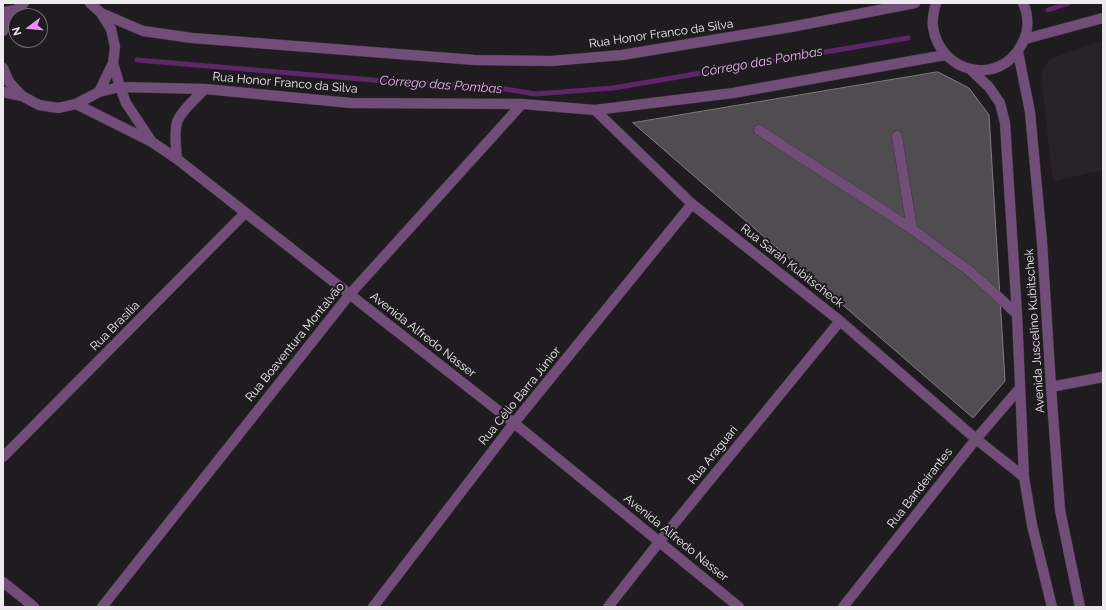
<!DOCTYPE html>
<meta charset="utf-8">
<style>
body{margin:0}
#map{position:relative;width:1106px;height:610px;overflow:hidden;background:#1e1c1e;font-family:Raleway,sans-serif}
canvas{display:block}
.frame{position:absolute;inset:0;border:4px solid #eceaec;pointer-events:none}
.north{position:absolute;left:8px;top:8px;width:40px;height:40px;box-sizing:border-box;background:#1e1c1e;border:1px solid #706e70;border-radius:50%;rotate:254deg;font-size:11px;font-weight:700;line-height:16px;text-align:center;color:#eceaec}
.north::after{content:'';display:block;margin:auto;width:14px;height:18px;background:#eb8dfc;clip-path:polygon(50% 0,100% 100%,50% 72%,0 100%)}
</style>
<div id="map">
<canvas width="1106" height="610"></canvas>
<div class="frame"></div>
<div class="north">N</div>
</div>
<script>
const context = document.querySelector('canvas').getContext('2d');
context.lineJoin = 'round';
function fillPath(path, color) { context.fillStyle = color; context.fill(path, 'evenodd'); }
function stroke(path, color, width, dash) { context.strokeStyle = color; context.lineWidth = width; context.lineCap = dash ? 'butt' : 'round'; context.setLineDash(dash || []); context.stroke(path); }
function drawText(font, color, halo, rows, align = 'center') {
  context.font = font + ' Raleway,sans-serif'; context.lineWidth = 4; context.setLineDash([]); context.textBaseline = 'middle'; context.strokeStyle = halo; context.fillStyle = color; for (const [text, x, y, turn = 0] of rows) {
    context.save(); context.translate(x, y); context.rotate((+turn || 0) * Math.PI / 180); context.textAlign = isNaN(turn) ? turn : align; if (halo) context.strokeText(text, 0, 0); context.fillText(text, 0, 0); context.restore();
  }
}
const built = new Path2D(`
 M1103 40V170L1053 182 1042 87V75L1044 66 1052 58Z`);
const stream = new Path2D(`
 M1048 10 1069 3
 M137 60 408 83 488 86 535 94 613 88 908 38`);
const building = new Path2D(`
 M938 72 969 88 989 115 1005 381 973 418 633 123Z`);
const minor = new Path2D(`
 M936 3C934 10 932 20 933 27 940 74 1000 87 1022 44 1029 31 1029 16 1023 3
 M3 12 16 10
 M101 13 143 31 192 38 475 60 551 61 622 55 791 27 915 3
 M3 31C6 20 15 10 24 3
 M1025 39 1103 18
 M1018 52 1030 112 1042 242 1051 387 1060 510 1080 607
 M113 63 120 87 126 103 152 142
 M3 68 9 82 22 96 39 105 58 108 76 104 99 92 113 63 115 47 111 29 101 13 90 3
 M971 70 989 87 1000 103 1005 123 1017 314 1024 477 1032 525 1052 607
 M3 92 22 96
 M99 92 120 87 205 89 351 103 522 104 595 110 733 93 945 55
 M76 104 152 142 177 159 514 423 739 607
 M595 110 692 204 840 321 976 439 1024 477
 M759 130 912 229 972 273 1017 314
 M897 136 912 229
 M177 159C176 148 174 133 177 122 181 111 197 97 205 89
 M1051 387 1103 377
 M3 457 245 213
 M3 582 34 607
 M102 607 350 294 522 104
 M373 607 514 423 692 204
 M608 607 660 541 840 321
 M843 607 976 439 1020 388`);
const streetNames = [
 ["Rua Honor Franco da Silva",661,34,-8],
 ["Rua Honor Franco da Silva",285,83,5],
 ["Rua Sarah Kubitscheck",792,266,38],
 ["Rua Brasília",115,326,-45],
 ["Avenida Juscelino Kubitschek",1035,331,-94],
 ["Avenida Alfredo Nasser",423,335,38],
 ["Rua Boaventura Montalvão",295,342,-51],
 ["Rua Célio Barra Júnior",520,396,-51],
 ["Rua Araguari",713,455,-51],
 ["Rua Bandeirantes",920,488,-52],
 ["Avenida Alfredo Nasser",676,538,39]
];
const waterNames = [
 ["Córrego das Pombas",762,62,-10],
 ["Córrego das Pombas",441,85,4]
];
fillPath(built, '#272128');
stroke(stream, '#5d2668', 5);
fillPath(building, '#504d50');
stroke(building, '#817e81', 1);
stroke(minor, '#3b393b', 11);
stroke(minor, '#734d79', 10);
drawText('12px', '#eceaec', '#1e1c1e', streetNames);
drawText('italic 13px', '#eeaff9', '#1e1c1e', waterNames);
</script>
